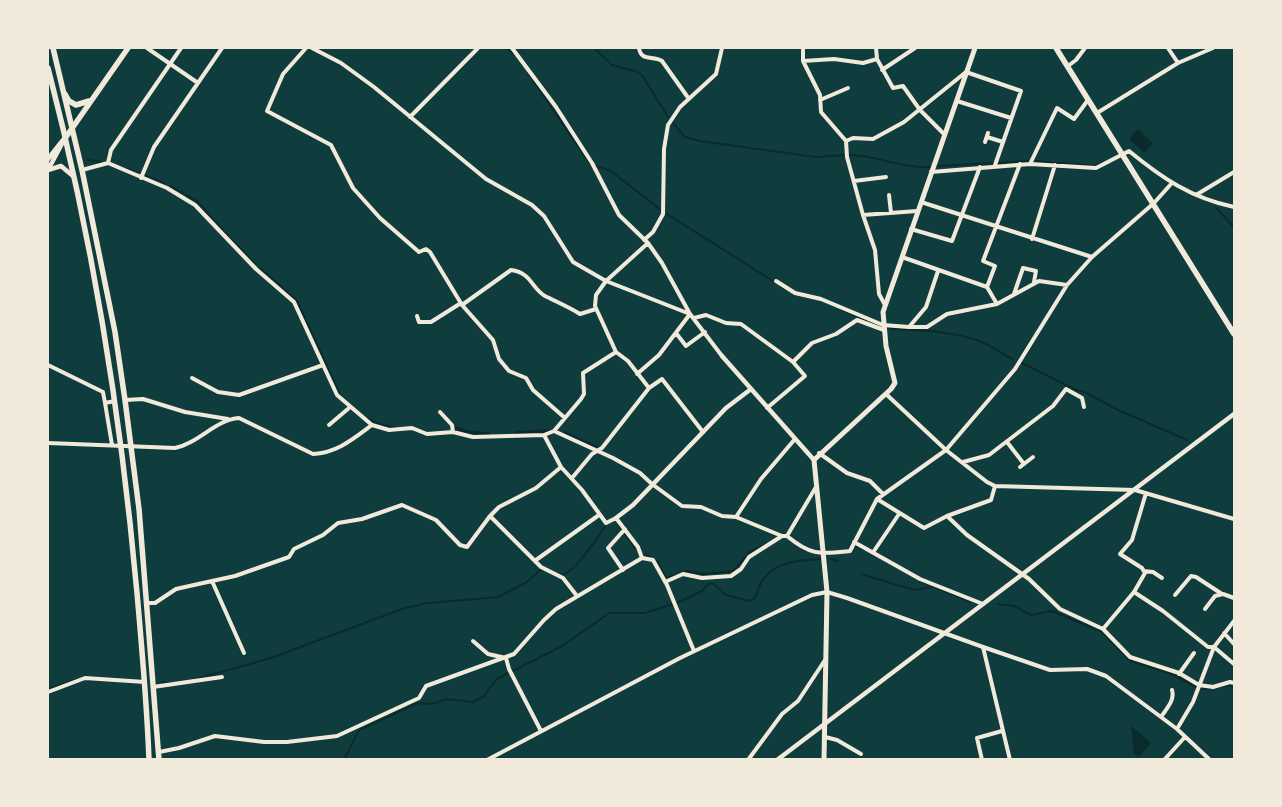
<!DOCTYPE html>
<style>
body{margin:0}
#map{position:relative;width:1282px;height:807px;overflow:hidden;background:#0f3d3e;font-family:"Archivo Narrow",sans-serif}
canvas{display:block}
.frame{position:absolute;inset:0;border:49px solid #f1e9da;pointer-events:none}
</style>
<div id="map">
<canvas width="1282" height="807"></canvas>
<div class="frame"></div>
</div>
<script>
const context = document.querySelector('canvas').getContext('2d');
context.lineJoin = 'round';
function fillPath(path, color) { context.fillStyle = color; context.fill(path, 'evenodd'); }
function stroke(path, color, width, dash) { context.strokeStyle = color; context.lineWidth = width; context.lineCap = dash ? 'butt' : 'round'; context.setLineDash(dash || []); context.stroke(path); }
const water = new Path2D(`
 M1138 129 1153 143 1144 153 1129 139Z
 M1131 726 1151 743 1139 757 1134 753Z`);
const stream = new Path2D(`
 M506 48 515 55
 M594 48 612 65 635 71 642 75 668 117
 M528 73 590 164
 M672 122 685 137 700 141 816 157 846 155
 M849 155C877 155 902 169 930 167
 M88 160 102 162
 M1036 161 1094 166 1106 161
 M999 163 1028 161
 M596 166 611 171 661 210
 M937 166 993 163
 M127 169 138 173
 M146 176 165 184
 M170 186 183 193
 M186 195 197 201 215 222
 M1216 208 1234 227
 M667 214 787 290
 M216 223 217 224
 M218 225 219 226
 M220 227 222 229
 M223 231 229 237
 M231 239 256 265
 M260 268 297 301 341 397
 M841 309 866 321
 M890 329C921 330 952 331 982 342 992 346 1002 354 1012 359
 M1022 363 1076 390 1087 393 1116 409 1187 440
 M366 418 379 424 397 428
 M618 525 622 530
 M625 534 635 548
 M856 546 864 550
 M645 554 657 561 665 577 667 578 687 571 704 574 733 571 750 552 766 544
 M831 559 838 561
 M861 574 914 590 932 587
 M560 575C574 575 596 539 605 527
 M920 581 971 602
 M677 603 702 591 708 584 713 583 726 595 750 601C758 597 757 592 760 585 770 562 799 560 820 559
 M998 604 1014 606 1031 615 1052 611 1095 629 1101 631 1130 661 1170 673 1194 686 1205 689 1229 685 1234 687
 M513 671 564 645 609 613H644L674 604
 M196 679 271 658 405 608 428 603 498 597 527 582 541 569
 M162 682 171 683
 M48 689 75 680
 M344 760 359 730 418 703 432 704 446 699 473 702 483 697 497 679 508 673`);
const canal = new Path2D(`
 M457 429 467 433 488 435
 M517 434 548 432
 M565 434 595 448`);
const minor = new Path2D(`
 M147 48 198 83
 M306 48 283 74 267 111 331 145 353 188 380 218 419 252 426 249 430 252 462 305 493 340 499 359 509 371 526 378 533 390 565 418
 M312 48 341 63 374 87 486 179 532 205 544 216 573 262 606 281 690 314
 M512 48 556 107 592 163 619 215 648 243 662 263 690 314 722 356
 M639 48C641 62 653 55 662 61L689 99
 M803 48V61L820 95 821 112 846 141 847 157 863 215 875 250 879 294 885 305
 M876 48 877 59 893 88 903 86 920 110 944 134
 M1168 48 1178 63
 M803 61 834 59 863 63 877 59
 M1068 66 1076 60 1085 48
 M882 70 915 48
 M820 100 848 88
 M957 101 1011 118
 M1097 113 1178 63 1213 48
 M410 117 478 48
 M987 137 1003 142
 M846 141 853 138 873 139 904 122 966 72 1021 91 995 165
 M985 142 988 133
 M108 163 111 150 181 48
 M1030 164 1057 108 1074 119 1088 100
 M82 170 108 163 167 188 195 205 256 269 294 302 337 395 372 425 389 430 412 428 427 434 453 432 473 437 544 435 554 431 581 399 584 394 583 373 616 352
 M931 172 1030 164 1096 168 1129 151C1162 178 1191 198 1234 207
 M141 178 154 147 222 48
 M854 181 886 177
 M889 195 891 213
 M1196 195 1234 172
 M921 202 1092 257
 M863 215 917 211
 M911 229 952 241 980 167
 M1032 239 1055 165
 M644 240 653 232 663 214 664 149 668 125 680 107 716 74 722 48
 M648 243 606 281 596 295 595 306 616 352 628 361 649 388
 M902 257 987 287 997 304
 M776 281 795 293 821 299 883 325 909 327H927L947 314 997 304 1039 281 1067 285
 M987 287 995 266 983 261 1020 164
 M1014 294 1023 268 1036 271 1034 282
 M462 305 511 270C532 273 531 288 545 296 557 302 569 307 580 314L596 309
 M417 316 419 322H431L461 303
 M694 318 706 315 726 323 741 324 793 362 805 376 767 408
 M909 327 926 307 938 271
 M676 333 686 346 705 332
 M793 362 812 343 836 334 857 320 884 330
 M48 365 103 392 105 403 115 401
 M637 374 659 355 690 314
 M192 378 218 392 239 395 323 365
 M886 394 946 450 987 482 995 486 1135 490 1234 519
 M125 400 143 399 185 412 228 419
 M105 403 112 445
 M440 412 452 425 453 432
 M329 425 349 408
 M554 431 613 458 640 473 652 484 682 506 701 507 722 516 736 517 782 536H787C811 556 820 554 850 551L877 499 946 450 1015 369 1067 285 1092 257 1154 203 1171 184
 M544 435 561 467 582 490 606 523 616 518 638 547 642 558
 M1007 442 1024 464
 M48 443 175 448C199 443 215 420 239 418L313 454C337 453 353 439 372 425
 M819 453 847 473 870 481 883 494
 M963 462 989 455 1053 406 1066 389 1082 398 1084 407
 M1020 467 1033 457
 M572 478 592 454 602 448 649 388 662 379 703 432
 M877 499 924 528 947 516 967 535 1029 579 1060 609 1103 629 1130 657 1179 673 1199 685 1213 687 1230 682 1234 683
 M490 516 499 507 536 488 561 467
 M947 516 991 500 995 486
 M736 517 761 479 795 439
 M787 536 816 487
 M854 542 920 579 983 604
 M874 551 899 514
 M536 560 599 515
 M623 570 608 548 625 529
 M1144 571 1153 572 1162 578
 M212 581 235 576 289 557 294 549 323 535 338 523 362 519 402 505 436 520 460 545 467 547 490 516 541 567 563 578 577 596
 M665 582 683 574 702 578 731 576 741 569 749 557 782 536
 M1134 592 1163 611 1208 647H1214L1234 664
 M1175 595 1191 576 1196 577 1222 594
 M147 603H155L176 589 212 581 244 653
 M1205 609 1215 596 1223 594 1234 598
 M1103 629 1134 592 1145 573 1142 568 1120 554 1132 540 1146 493
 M1224 633 1234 644
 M473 641 488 654 506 658
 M983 647 1050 670 1087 669 1106 676 1177 729 1210 760
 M506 658 509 669 541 731
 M1179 674 1194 653
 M153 687 222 677
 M48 692 85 678 145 682
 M1161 717C1167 708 1175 700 1172 690
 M1177 729 1193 702 1214 647 1234 621
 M825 737 837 740 861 754
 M159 752 179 748 215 736 264 742H287L337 736 419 698 426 686 514 654 544 620 556 609 642 558 653 560 667 585 694 651
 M487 760 680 658 812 595 827 592 847 598 983 647 1010 760
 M748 760 782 714 798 701 825 660
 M982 760 977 738 1002 731
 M1164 760 1185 737`);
const tertiary = new Path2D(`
 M48 159 63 140
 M48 170 65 138
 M48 170 61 166 73 176
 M722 356 814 460
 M616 518 633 505 726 408 751 389
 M777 760 1234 414`);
const secondary = new Path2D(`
 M824 760 827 592 814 460 891 389 895 383 886 346 883 312 975 48`);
const primary = new Path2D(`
 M1056 48 1234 334
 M65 94 69 101 76 105 89 101
 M66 137 128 48`);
const trunk = new Path2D(`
 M53 48 82 170 115 332 125 400 139 509 159 760
 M48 68C93 241 121 415 137 593 142 649 147 704 149 760`);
fillPath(water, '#0a2a2b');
stroke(stream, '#0a2a2b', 2);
stroke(canal, '#0a2a2b', 5.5);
stroke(minor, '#f1e9da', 4);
stroke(tertiary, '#f1e9da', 4.5);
stroke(secondary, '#f1e9da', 5);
stroke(primary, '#f1e9da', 5.5);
stroke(trunk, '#f1e9da', 5.5);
</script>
